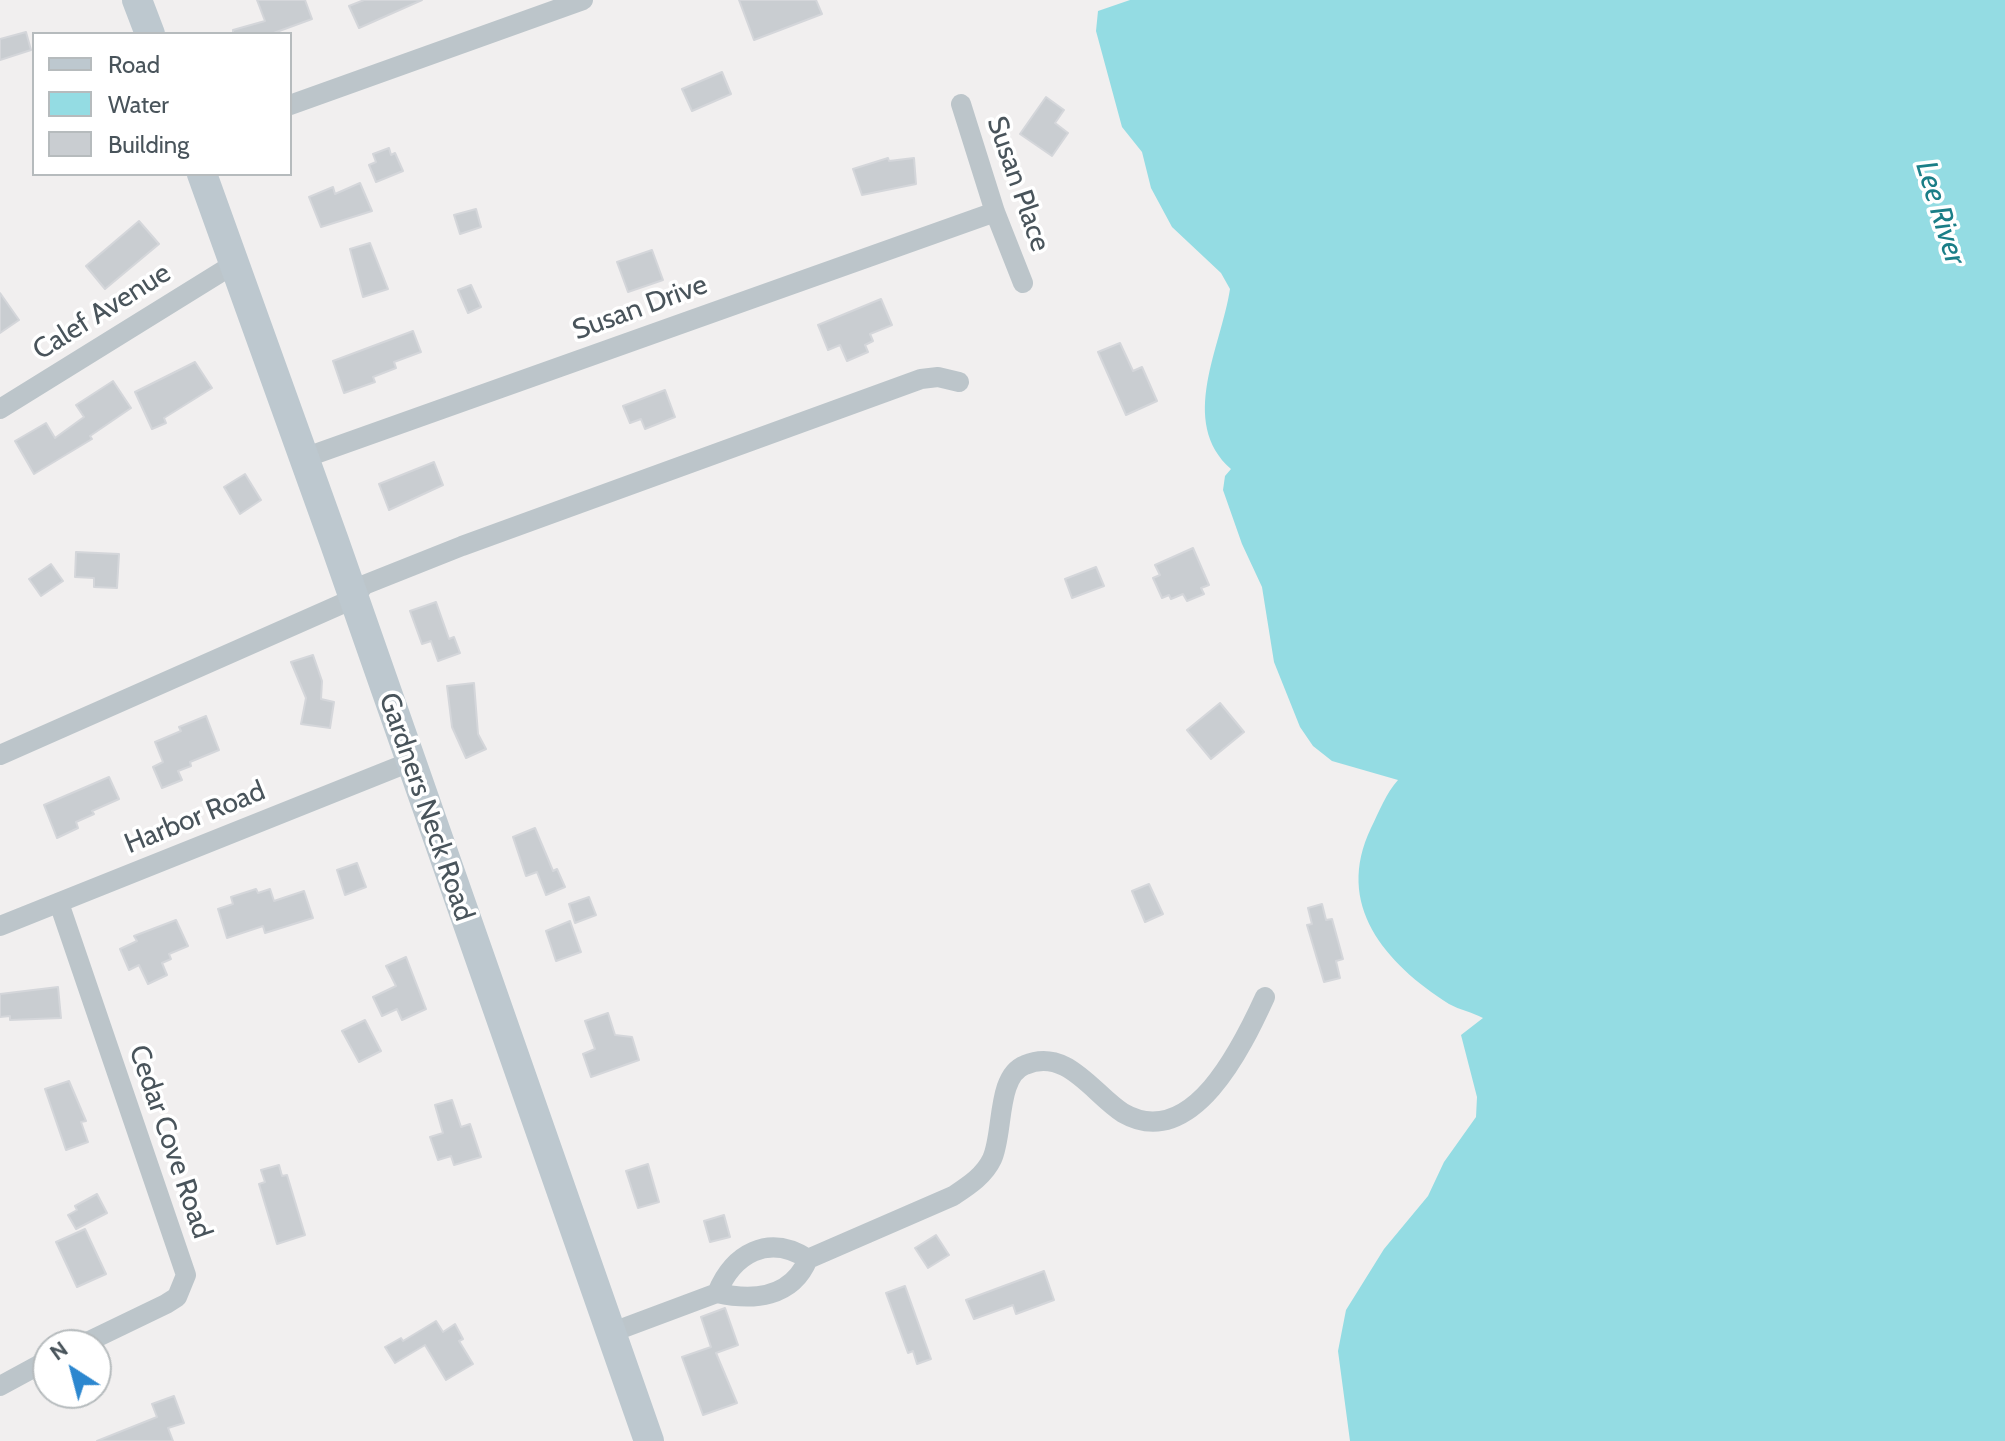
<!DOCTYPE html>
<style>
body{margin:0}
#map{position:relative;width:2005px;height:1441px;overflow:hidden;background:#f1efef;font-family:Cabin,sans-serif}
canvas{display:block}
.legend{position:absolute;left:32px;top:32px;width:260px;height:144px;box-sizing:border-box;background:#fff;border:2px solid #b6bbbd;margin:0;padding:10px 14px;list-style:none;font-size:24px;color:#49545b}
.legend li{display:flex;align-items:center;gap:16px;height:40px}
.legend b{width:40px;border:2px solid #b6bbbd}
.north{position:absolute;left:32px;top:1329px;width:80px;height:80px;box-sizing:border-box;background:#fff;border:2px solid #b6bbbd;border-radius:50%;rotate:324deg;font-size:22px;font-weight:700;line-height:32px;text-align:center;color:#49545b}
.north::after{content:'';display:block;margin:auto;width:28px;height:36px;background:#2c87cf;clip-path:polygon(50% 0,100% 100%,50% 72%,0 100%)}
</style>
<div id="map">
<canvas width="2005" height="1441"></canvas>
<ul class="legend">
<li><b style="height:10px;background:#bdc8cf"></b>Road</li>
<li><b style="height:22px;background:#94dce3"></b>Water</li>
<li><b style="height:22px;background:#c9cdd1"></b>Building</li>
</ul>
<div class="north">N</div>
</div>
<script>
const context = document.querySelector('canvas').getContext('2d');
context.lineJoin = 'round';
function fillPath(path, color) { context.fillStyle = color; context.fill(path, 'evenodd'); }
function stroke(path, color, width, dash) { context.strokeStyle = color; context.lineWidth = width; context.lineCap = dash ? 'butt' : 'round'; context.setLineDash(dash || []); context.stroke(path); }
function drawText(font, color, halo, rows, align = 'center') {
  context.font = font + ' Cabin,sans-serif'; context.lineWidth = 7; context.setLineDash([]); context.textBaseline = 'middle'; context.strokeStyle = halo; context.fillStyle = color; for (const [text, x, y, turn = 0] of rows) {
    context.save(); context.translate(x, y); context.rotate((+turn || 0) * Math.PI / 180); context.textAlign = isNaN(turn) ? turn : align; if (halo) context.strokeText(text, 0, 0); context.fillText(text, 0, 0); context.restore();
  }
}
const water = new Path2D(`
 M1130 0H2005V1441H1350L1338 1351 1346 1310 1384 1249 1428 1196 1444 1162 1476 1117 1477 1097 1461 1035 1483 1018C1472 1012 1460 1010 1449 1004 1385 963 1334 905 1371 828 1379 812 1386 793 1398 780L1332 761 1313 746 1300 727 1274 662 1262 587 1242 544 1223 490 1225 476 1231 469C1178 422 1221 348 1230 289L1221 273 1172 227 1151 188 1142 152 1122 127 1096 31 1098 11Z`);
const building = new Path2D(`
 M257 0H305L312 19 271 34H233V30L265 21Z
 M364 0H422L359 28 349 6Z
 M739 0H816L822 14 754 40Z
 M26 32 31 50 0 60V39Z
 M722 72 731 94 692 111 682 89Z
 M1046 97 1064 110 1055 123 1068 133 1052 156 1020 134Z
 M389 148 391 155 395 153 403 171 376 182 369 165 376 162 373 154Z
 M888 158 889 161 914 158 916 184 862 195 853 169Z
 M360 183 372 211 321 227 309 197 333 187 335 194Z
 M476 209 481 227 460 234 454 215Z
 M139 221 159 244 105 289 86 266Z
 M370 243 388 289 363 297 350 249Z
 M652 250 663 280 628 292 617 262Z
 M471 285 481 307 468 313 458 290Z
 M0 293 19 320 0 333Z
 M881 299 892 325 870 334 873 341 865 345 868 352 847 361 840 345 828 350 818 325Z
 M413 331 421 352 394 362 396 368 373 377 375 382 344 393 333 361Z
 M1120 343 1133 371 1142 367 1157 401 1126 415 1098 352Z
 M195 362 212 388 164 418 166 423 152 429 135 392Z
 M113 381 131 408 90 436 92 439 34 474 15 441 46 423 55 438 84 417 76 405Z
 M665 390 675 417 645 429 641 419 630 423 623 406Z
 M434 462 443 485 389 510 379 484Z
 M245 474 261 500 240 514 224 487Z
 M1193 548 1209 585 1201 588 1204 594 1187 601 1183 594 1171 599 1169 595 1162 598 1153 578 1160 575 1155 565Z
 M76 552 119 554 117 588 94 587V578L75 577Z
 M51 564 63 581 41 596 29 579Z
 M1096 567 1104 586 1072 598 1065 579Z
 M436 602 449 639 454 637 460 653 438 661 431 641 422 644 410 611Z
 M313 655 322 681 321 699 334 702 330 728 301 724 306 698 291 662Z
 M474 683 478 734 486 749 466 758 452 727 447 686Z
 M1220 703 1244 732 1211 759 1187 730Z
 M206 716 219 750 190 762 191 766 178 771 182 780 162 788 153 767 163 762 155 742 181 731 179 727Z
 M109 777 119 799 92 811 94 814 76 822 78 828 57 838 44 805Z
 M535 828 553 871 557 869 565 887 546 895 537 872 526 876 513 837Z
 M357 863 366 887 345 895 337 870Z
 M1149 884 1163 914 1145 922 1132 891Z
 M256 889 258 893 270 889 274 901 304 891 313 918 265 933 263 926 227 938 218 909 233 904 231 897Z
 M589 897 596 915 575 923 569 904Z
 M1322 904 1326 920 1332 919 1343 959 1336 961 1340 978 1324 982 1307 925 1312 924 1308 908Z
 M176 920 188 946 169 954 171 959 162 963 167 975 148 984 139 965 129 970 120 949 137 941 134 936Z
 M570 921 581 952 556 961 546 931Z
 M406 957 426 1009 402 1020 397 1009 382 1016 373 997 396 986 386 966Z
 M58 987 61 1018 10 1020V1016L0 1017V994Z
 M608 1013 615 1035 632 1037 639 1060 591 1077 583 1054 595 1049 585 1021Z
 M365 1020 381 1051 359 1062 342 1031Z
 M69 1081 86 1121 81 1122 88 1142 66 1150 45 1089Z
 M452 1100 461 1127 470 1124 481 1157 454 1165 451 1156 438 1160 430 1137 443 1133 435 1105Z
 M648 1164 659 1202 638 1208 626 1171Z
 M279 1165 282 1176 287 1175 305 1235 277 1244 259 1184 265 1182 261 1170Z
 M97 1194 107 1213 76 1229 68 1215 77 1210 75 1206Z
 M724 1215 730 1237 710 1242 704 1221Z
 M85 1229 106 1274 77 1287 56 1242Z
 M936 1235 949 1255 928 1268 915 1248Z
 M1044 1271 1054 1300 1016 1314 1013 1305 974 1319 966 1300Z
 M905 1286 931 1359 917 1364 913 1351 908 1353 886 1293Z
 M725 1308 738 1345 716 1353 737 1403 703 1415 682 1357 711 1347 701 1317Z
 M436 1321 443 1332 455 1324 463 1339 459 1341 473 1364 446 1380 425 1345 395 1363 385 1347 401 1338 403 1341Z
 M174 1396 184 1423 168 1428 173 1441H97L157 1417 152 1404Z`);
const street = new Path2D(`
 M961 104 995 212 1023 283
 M290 105 583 0
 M0 409 234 264
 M304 458 995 212
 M0 755 353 599 364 585 462 546 921 379 938 377 959 382
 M59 903 186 1275 177 1297 166 1304 81 1345
 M0 926 410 762
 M808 1259C768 1233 733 1254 717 1293 753 1301 792 1298 808 1259L953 1196C968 1186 984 1176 992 1159 1004 1133 996 1076 1025 1065 1067 1047 1093 1094 1123 1113 1192 1153 1243 1045 1265 997
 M610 1333 717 1293
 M0 1386 48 1360`);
const secondary = new Path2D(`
 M137 0 150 34
 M202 174 334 541 649 1441`);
const streetNames = [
 ["Susan Place",1018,184,71],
 ["Susan Drive",640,308,-20],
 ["Calef Avenue",102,312,-32],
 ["Gardners Neck Road",426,807,71],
 ["Harbor Road",195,818,-22],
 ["Cedar Cove Road",170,1142,71]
];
const waterNames = [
 ["Lee River",1940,213,73]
];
fillPath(water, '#94dce3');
fillPath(building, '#c9cdd1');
stroke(building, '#d4d6da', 2);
stroke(street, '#bcc5ca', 20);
stroke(secondary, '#bdc8cf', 30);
drawText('28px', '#49545b', '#fff', streetNames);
drawText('italic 30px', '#1a7e87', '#fff', waterNames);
</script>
